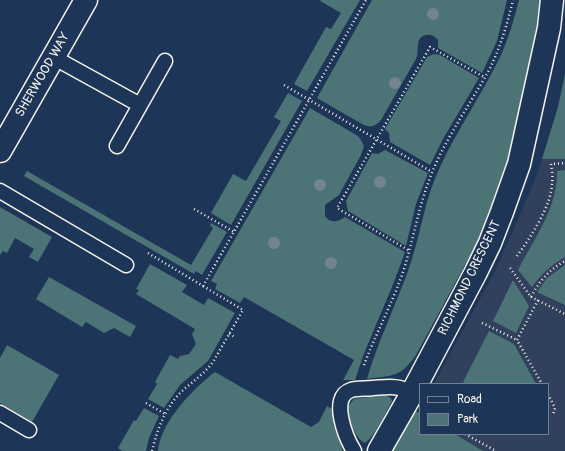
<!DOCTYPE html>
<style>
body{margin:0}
#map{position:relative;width:565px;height:451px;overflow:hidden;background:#1d3557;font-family:Pangolin,sans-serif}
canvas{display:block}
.legend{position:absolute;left:419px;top:383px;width:130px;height:52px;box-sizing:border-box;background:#1d3557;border:1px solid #738091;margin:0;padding:5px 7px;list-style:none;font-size:12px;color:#f4f1e8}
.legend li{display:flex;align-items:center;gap:8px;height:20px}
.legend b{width:20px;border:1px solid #738091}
</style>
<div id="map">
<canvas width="565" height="451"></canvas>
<ul class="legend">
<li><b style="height:5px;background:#1d3557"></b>Road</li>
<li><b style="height:11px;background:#4c7376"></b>Park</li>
</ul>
</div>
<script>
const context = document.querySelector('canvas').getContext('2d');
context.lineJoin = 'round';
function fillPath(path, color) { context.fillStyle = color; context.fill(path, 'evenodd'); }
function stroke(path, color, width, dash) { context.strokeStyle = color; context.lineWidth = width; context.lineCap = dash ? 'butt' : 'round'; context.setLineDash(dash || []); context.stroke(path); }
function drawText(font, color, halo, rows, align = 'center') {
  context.font = font + ' Pangolin,sans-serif'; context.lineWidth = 3; context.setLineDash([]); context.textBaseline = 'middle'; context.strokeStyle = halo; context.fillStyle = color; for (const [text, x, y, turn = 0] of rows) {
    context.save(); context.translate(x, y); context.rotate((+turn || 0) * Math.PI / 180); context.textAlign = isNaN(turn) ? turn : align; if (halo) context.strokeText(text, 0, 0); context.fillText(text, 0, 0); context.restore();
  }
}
const built = new Path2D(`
 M565 74V451H483L455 434H548V384H434L496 269 530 192 546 150 558 107Z`);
const green = new Path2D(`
 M321 0H360L307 91 294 84 326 27 331 29 341 13 320 1Z
 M372 0H507L497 41 482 73 438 48V40C435 37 432 34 427 35 414 36 420 51 416 59L381 120C375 127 370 128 362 124L317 98Z
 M519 0H545L510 162 482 234 416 355C400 378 393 375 367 379 378 341 396 305 409 268 421 234 424 200 440 167 458 128 483 93 501 55 509 37 514 19 519 0Z
 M434 54 440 55 479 78 443 139 430 165 390 142 389 133 385 129 427 57Z
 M565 74V159H542L558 107Z
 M288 93 302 101 231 225 211 213 233 174 246 181 281 121 274 117Z
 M310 108 358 136 361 140 364 146 361 155 339 195 325 205V216C331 224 337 222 345 217L405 252 394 282 363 356 355 380H343L354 360 244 297 240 303 215 289 217 284 211 281Z
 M385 150 428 173 416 204 406 246 348 211 346 201 372 153 378 154Z
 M565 170V257C550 266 542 273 532 287L518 270C534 239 558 207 557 171Z
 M27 171 191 265 213 228 210 225 211 223 227 232 202 275 196 271 194 274 24 176Z
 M0 207 52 237 38 262 29 257 34 249 15 238 7 253 3 251 0 255Z
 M150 264 187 285 182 292 204 305 208 298 235 313 208 361 180 385 164 408 148 399 157 384 155 382 170 355 178 359 180 356 189 354 196 344 192 334 195 329 136 294 139 290 136 289Z
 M565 265V305L537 292 547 278Z
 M49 277 136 326 130 337 114 328 104 333 86 322 82 327 36 299Z
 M513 280 529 306 516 333 493 321Z
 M489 331 514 344 536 384H467L463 382Z
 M7 345 59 375 32 422 0 403V358Z
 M215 372 311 427 319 422 327 406 332 409 334 426 343 451H158C161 421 193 389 215 372Z
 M385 395 391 398 392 401 390 405C385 414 373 440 364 443 353 435 349 419 348 406L354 399Z
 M144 408 159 416 149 438 146 451H122L118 448 134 420 136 421Z
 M411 409 420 413V434H455L483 451H387Z`);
const path = new Path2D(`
 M284 85 432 172
 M194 209 234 232
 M408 250 337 208 430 47 484 77
 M148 253 203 286 366 0
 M517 256C530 238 552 205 552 183 553 177 552 170 551 164L565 163
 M510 268 531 297C540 280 549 270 565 261
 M531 297 565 314
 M538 300 517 340 542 384
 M482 323 517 340
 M229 334 235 337
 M364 365C376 333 392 304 403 272 414 238 419 203 433 170 448 135 470 104 488 72 500 49 507 25 513 0
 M548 394 555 408 553 415
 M146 403 165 414
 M465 434 496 451
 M152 451C157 430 165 408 181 392 192 382 204 374 213 362L243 310 203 286`);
const service = new Path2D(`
 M53 57 140 105
 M117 146 165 61
 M0 191 126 265
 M0 413 29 430
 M354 451C346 438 329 397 351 390 358 388 366 389 373 388 389 387 398 385 412 393`);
const minor = new Path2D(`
 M0 151 86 0
 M379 451 411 395 476 272 490 243 502 212 519 164 549 28 552 0`);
const trees = [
 [433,14],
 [395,83],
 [380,182],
 [320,185],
 [274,243],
 [331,263]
];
const streetNames = [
 ["SHERWOOD WAY",43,75,-60],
 ["RICHMOND CRESCENT",470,278,-64]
];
fillPath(built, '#31415d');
fillPath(green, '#4c7376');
stroke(service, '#f4f1e8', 17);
stroke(minor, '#f4f1e8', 25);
stroke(path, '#f4f1e8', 2.5, [1, 3]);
stroke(service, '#1d3557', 14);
stroke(minor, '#1d3557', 22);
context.fillStyle = '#738491';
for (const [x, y] of trees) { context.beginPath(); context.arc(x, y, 6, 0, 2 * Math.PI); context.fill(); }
drawText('13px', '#f4f1e8', '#1d3557', streetNames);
</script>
